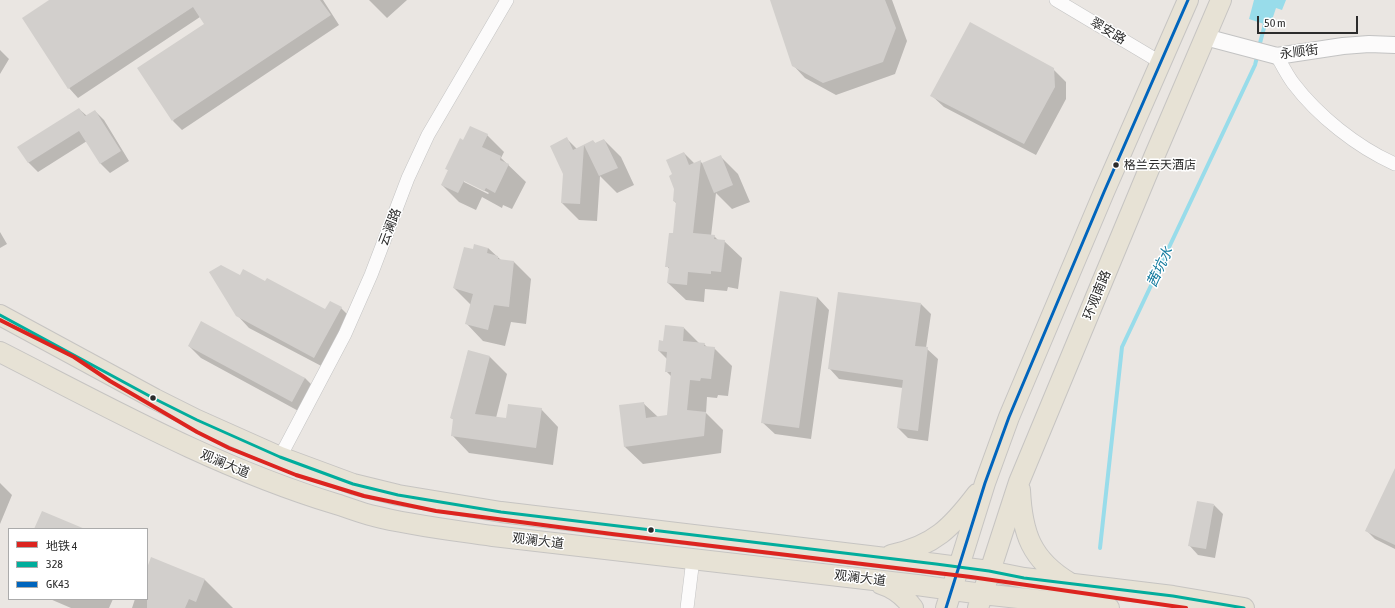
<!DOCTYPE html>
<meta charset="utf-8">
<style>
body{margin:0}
#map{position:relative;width:1395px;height:608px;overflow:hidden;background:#eae6e2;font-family:"Asap Condensed","Noto Sans SC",sans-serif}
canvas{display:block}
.legend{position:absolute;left:8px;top:528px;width:140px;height:72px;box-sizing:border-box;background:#fff;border:1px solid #ababab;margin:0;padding:5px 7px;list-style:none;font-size:12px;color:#2c2c2c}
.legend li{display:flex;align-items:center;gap:8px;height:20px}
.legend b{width:20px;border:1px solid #ababab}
.scale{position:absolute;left:1257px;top:16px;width:101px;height:18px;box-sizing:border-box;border:2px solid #2c2c2c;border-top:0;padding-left:5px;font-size:12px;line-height:14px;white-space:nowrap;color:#2c2c2c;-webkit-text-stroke:3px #fff;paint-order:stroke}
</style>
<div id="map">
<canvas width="1395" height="608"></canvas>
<ul class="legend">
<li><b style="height:5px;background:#dc241f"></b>地铁 4</li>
<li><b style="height:5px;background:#01ad9c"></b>328</li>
<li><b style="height:5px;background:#0065bd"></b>GK43</li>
</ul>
<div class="scale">50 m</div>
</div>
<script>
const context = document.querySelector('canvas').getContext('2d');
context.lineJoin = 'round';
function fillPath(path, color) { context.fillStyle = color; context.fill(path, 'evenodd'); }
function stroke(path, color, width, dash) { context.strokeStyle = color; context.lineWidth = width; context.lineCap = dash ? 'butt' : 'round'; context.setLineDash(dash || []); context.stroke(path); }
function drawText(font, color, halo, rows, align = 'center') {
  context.font = font + ' "Asap Condensed","Noto Sans SC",sans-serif'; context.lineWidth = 3; context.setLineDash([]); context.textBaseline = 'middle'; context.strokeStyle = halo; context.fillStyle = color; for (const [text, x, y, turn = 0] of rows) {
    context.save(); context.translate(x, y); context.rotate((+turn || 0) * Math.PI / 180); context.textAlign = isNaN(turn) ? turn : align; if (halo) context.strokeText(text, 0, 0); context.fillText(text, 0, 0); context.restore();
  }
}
const water = new Path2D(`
 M1254 0H1286L1282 10 1276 8 1270 26 1249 19Z`);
const shadow = new Path2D(`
 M50 0H323L339 25 182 130 173 121 205 24 200 17 78 98 69 88Z
 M369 0H407L387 18Z
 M774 0H892L907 41 895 74 836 95 805 78 793 65Z
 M0 50 9 59 0 74Z
 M1053 69 1066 82V99L1036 155 944 107 931 95Z
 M79 109 87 116 95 111 104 120 129 161 110 173 101 164 87 141 38 172 28 162Z
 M487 135 504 152 501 158 526 182 512 209 503 205 502 208 482 197 476 210 459 202 442 185 449 171 446 168 463 141ZM464 180 489 193 488 194 464 182Z
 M567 139 577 149 593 141 596 144 604 140 621 157 634 185 617 193 600 176 597 221 579 220 562 203Z
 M684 153 695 164 700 161 703 164 721 157 738 174 750 202 732 209 716 193 711 236H714L718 240 724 241 742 258 738 289 728 287 727 291 705 289 704 302 686 300 668 283 670 270 667 266 674 234 677 204 674 201 675 189 674 175Z
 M0 232 7 244 0 248Z
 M488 248 501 260 514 262 531 279 526 324 511 322 505 346 483 341 466 323 471 305 454 288 473 251Z
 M240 276 326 311 341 308 353 320 327 369 249 328 237 315Z
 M817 297 829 310 811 439 775 434 762 422Z
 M921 304 931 314 926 348 938 359 928 441 908 438 898 428 903 388 839 379 829 368Z
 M684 328 699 343 704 344 708 348H714L732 366 728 396 718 395 717 398 707 397 706 413 723 430 721 453 643 464 625 447 643 403 658 417 668 416 672 377 666 371 667 359 659 351 664 342Z
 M189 346 305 378 317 390 304 414 201 358Z
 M468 352 490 357 507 374 496 418 506 420 541 409 558 427 553 465 469 453 452 435 454 420 451 418Z
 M1395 481V549L1375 539 1366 530Z
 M0 483 12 495 0 524Z
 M1214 505 1223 514 1215 558 1198 555 1189 545Z
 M152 559 205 580 233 608H132L135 599H147V570Z
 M50 599H113L109 608H71Z`);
const stream = new Path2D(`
 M1259 47 1266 20
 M1100 548 1122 347 1255 65 1258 53`);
const building = new Path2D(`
 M49 0H320L331 15 172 121 137 68 204 24 193 7 68 89 22 18Z
 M770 0H885L896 28 883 62 823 83 792 66Z
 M970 22 1054 68 1055 87 1024 144 930 96Z
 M79 108 85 116 95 110 121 151 100 164 79 131 28 163 17 147Z
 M470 126 488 134 482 147 501 156 500 160 509 164 495 193 486 188 484 191 464 181 458 193 441 185 448 170 445 169 460 138 463 140Z
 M567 137 573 150 593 140 595 143 604 139 618 168 599 176 584 145 580 204 561 203 563 174 550 146Z
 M684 152 689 165 701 160 693 233 715 235 714 239 725 240 721 272 711 271V274L688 272 687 285 667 283 669 267H665L669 233H673L676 202 673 201 674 189 669 176 672 174 666 160Z
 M721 155 733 185 714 193 702 163Z
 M474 244 488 248 487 253 498 256V259L514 261 509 307 494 305 488 330 465 324 473 294 453 288 464 247 473 249Z
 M221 265 240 275 243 269 265 281 267 278 325 309 330 301 342 307 314 358 236 316 209 272Z
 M780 291 817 297 799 428 761 423Z
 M838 292 921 303 915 346 928 347 918 431 897 428 903 380 828 369Z
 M201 321 305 378 292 402 188 346Z
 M665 325 684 327 683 341 705 343 704 346 715 347 711 379 701 378 700 381 690 380 687 410 706 412 704 436 624 447 619 405 644 402 646 418 667 415 671 372H665L667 352 658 351 659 340 663 341Z
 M468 350 490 356 475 414 506 418 508 404 542 408 536 448 451 436 453 419 450 418Z
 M1395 468V545L1365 531Z
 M1197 501 1214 504 1206 549 1188 546Z
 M42 511 85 529H34Z
 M151 557 205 579 196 602 189 599 185 608H147V568Z`);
const minor = new Path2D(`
 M1056 0 1160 62
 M1277 56C1282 65 1287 75 1293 83 1318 116 1357 147 1395 164
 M280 457 345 334 371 275 408 178 428 135 507 0
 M687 608 693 559`);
const tertiary = new Path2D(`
 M1205 37 1277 56 1343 46 1369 44 1395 45`);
const primary = new Path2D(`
 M0 315 155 399 197 420 280 457 353 484 398 495 501 512 936 564 989 571 1024 578 1173 596 1244 608
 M0 352C110 408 217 468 336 504 349 508 361 513 374 516 413 526 453 530 493 536L917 585 982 594 1109 608
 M1020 490C1022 533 1031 560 1070 583
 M891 555C934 546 952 527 977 494
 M881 584C894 588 905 597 913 608
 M946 608 985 483 1009 417 1104 192 1188 0
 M978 608 1019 482 1154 157 1221 0`);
const bus1 = new Path2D(`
 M0 315 155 399 197 420 280 457 353 484 398 495 501 512 936 564 989 571 1024 578 1173 596 1244 608`);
const bus2 = new Path2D(`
 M946 608 985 483 1009 417 1104 192 1188 0`);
const metro1 = new Path2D(`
 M0 320 74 357 110 381 197 432 229 448 296 475 364 496 436 511 612 534 971 577 1186 608`);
const markers = [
 [1116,165,3.5,"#2c2c2c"],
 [153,398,3.5,"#2c2c2c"],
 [651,530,3.5,"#2c2c2c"]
];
const busNames = [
 ["格兰云天酒店",1124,165]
];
const streetNames = [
 ["翠安路",1108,31,31],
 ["永顺街",1299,52,-7],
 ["云澜路",390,227,-69],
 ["环观南路",1097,295,-68],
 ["观澜大道",225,464,23],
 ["观澜大道",538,541,7],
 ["观澜大道",860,578,7]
];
const waterNames = [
 ["茜坑水",1160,267,-65]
];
fillPath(water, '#98dcea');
fillPath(shadow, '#0003');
stroke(stream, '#98dcea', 4);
fillPath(building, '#d2cfcc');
stroke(minor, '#c3c3c3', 14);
stroke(tertiary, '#c3c3c3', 18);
stroke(primary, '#c6c4c2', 22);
stroke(minor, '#fcfbfb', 13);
stroke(tertiary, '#fcfbfb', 16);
stroke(primary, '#e7e2d5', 20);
stroke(bus1, '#01ad9c', 3);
stroke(bus2, '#0065bd', 3);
stroke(metro1, '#dc241f', 4);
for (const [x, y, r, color] of markers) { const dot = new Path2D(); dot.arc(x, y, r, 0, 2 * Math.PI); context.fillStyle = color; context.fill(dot); stroke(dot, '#fff', 1.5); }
drawText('12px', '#2c2c2c', '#fff', busNames, 'left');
drawText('13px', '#2c2c2c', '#fff', streetNames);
drawText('italic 14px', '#10799d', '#fff', waterNames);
</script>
